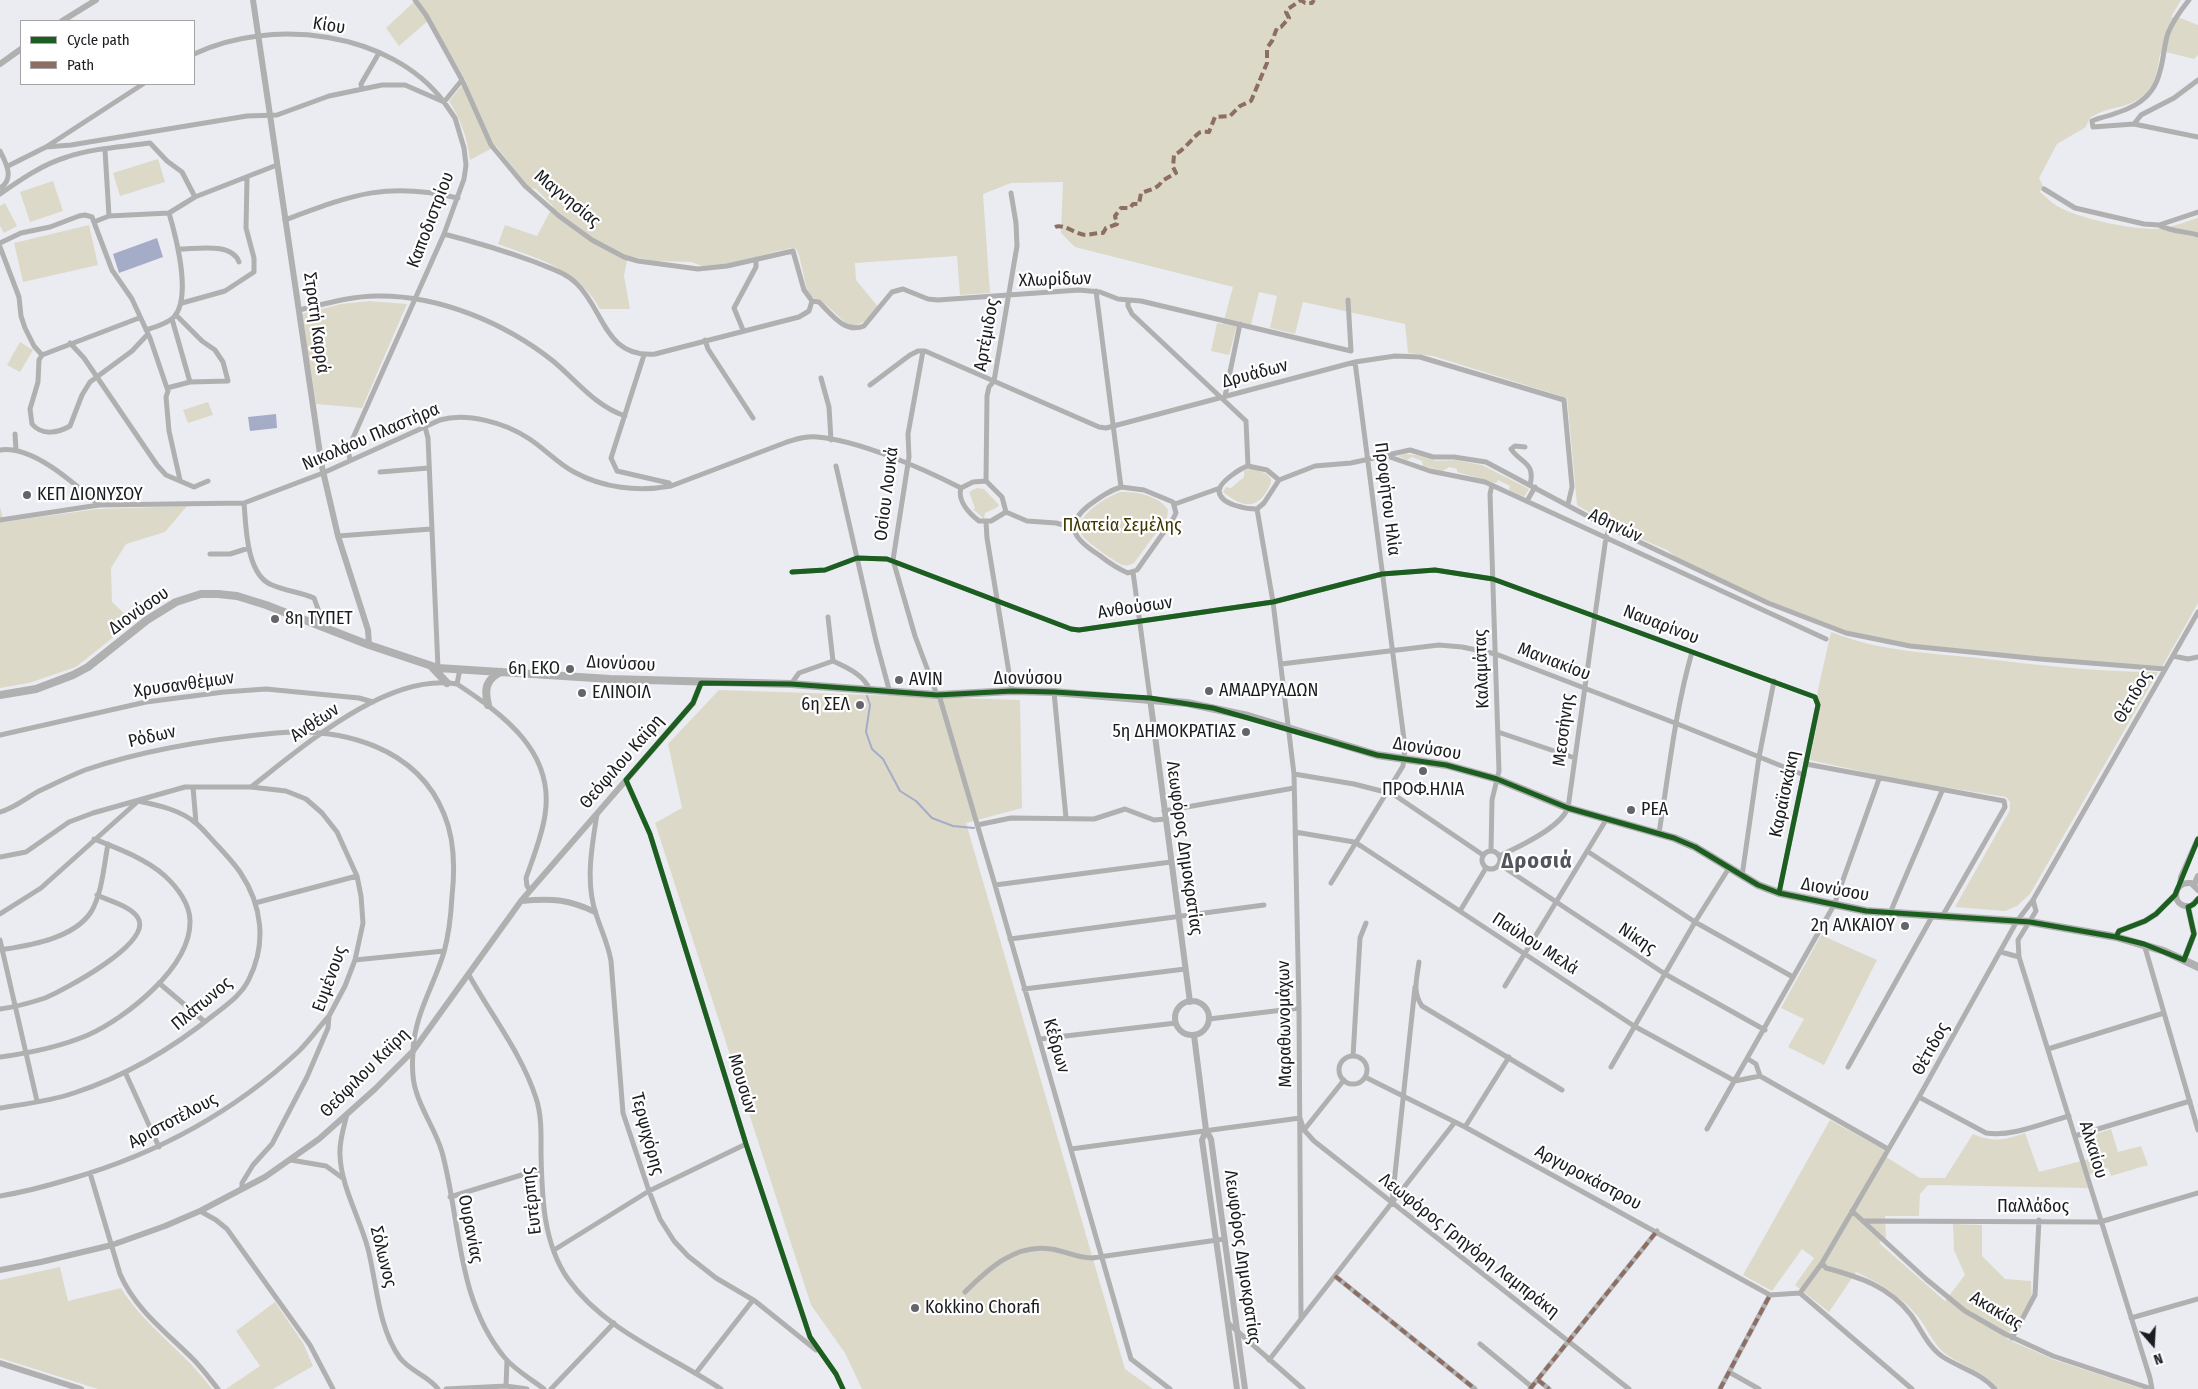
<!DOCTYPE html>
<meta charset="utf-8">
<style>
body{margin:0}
#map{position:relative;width:2198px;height:1389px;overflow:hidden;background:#ebecf2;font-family:"Fira Sans Condensed",sans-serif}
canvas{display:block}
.legend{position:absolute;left:20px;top:20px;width:175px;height:65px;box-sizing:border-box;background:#fff;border:1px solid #a4a4a6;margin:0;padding:6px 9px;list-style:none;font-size:15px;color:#1b1c20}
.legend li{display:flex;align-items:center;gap:10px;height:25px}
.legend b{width:25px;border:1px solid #a4a4a6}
.north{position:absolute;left:2128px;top:1319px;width:50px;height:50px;-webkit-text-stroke:4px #fff;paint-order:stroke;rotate:161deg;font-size:14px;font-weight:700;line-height:20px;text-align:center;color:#1b1c20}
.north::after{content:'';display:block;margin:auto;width:18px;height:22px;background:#1b1c20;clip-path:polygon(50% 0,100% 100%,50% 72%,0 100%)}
</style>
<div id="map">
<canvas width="2198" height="1389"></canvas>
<ul class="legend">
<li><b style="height:6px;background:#1b5e20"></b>Cycle path</li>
<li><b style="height:6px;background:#8d6e63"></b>Path</li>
</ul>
<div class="north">N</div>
</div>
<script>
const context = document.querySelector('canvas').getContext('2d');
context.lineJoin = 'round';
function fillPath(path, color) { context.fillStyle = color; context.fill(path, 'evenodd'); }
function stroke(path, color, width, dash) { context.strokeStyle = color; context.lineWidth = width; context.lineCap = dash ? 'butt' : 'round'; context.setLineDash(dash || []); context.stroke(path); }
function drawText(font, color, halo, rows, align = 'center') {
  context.font = font + ' "Fira Sans Condensed",sans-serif'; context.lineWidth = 4.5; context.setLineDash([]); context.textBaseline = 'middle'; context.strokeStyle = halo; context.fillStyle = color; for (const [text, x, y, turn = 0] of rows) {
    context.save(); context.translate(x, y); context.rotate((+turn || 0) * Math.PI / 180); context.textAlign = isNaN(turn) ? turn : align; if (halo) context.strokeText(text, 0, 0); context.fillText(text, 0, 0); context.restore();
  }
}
const green = new Path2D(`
 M416 0H2181L2171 17 2180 18 2198 25V55L2194 59 2166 52 2160 54C2158 65 2157 79 2150 88 2136 109 2113 105 2095 115 2089 117 2088 122 2086 127L2057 144 2039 178 2043 186 2040 192C2048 199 2055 206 2065 210 2087 220 2141 232 2164 228 2176 226 2187 221 2198 218V603L2162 667H2141L1908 644 1855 634 1794 613 1680 560 1667 550 1618 529 1577 505 1567 398 1433 356 1408 353 1405 324 1303 302 1295 334 1270 328 1277 296 1259 292 1251 325 1238 321 1229 355 1211 351 1217 323 1223 324 1233 287 1075 247 1061 233 1063 182 1011 183 983 194 990 293 960 295 957 256 855 263 856 280 880 309C846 340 849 321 821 301 816 298 812 298 808 294L799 255 796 249 791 248 727 264 702 266 691 262 655 261 628 256 624 276 630 309H600C578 269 539 259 498 244L505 225 537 236 553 206 536 189 529 188 496 146 470 160C467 137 461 120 449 101L466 81 430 19 399 46 386 28Z
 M158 159 165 182 120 196 113 173Z
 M53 181 63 211 30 222 20 192Z
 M5 203 17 226 4 233 0 226V206Z
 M89 225 98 265 23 282 14 243Z
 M369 301 407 304 362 408 316 404 302 314 341 304Z
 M20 342 33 350 20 372 7 365Z
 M208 402 213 415 188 423 183 410Z
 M1405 454 1417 455 1436 461 1455 460 1482 465 1529 489 1524 497 1509 490 1510 486 1498 480 1496 483 1457 472V469L1449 467 1443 471 1423 466 1422 461 1412 457 1407 460 1398 456Z
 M1252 468 1267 474 1271 479C1271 485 1268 489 1265 494 1252 512 1237 503 1223 492L1226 487 1231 488 1244 477V471Z
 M977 488 984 489 999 505 996 508 985 513 984 519 973 509 975 508 969 492Z
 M1120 492C1136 491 1160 496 1168 510L1167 518 1134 563C1130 565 1128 566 1123 565 1116 563 1085 541 1082 535 1072 516 1107 497 1120 492Z
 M187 506 165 532 126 544 111 568 112 602 127 616 121 631 76 667 29 683 0 688V507L4 522 97 509Z
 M1831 632C1878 651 1928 653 1978 658 2037 665 2098 672 2158 672L2030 894 2017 906 2005 911 1955 907 2010 810V802L2006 797 1905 781 1810 760 1820 706 1817 694Z
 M719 690 1020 700 1022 808 966 823 1125 1369 1153 1389H862L845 1353 811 1305 655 823 682 808 668 744Z
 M1821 935 1877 960 1824 1065 1788 1047 1804 1019 1781 1008Z
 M1830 1120 1885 1150 1883 1155 1920 1178H1945L1973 1134C1994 1143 2004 1140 2025 1133L2039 1172 2089 1159 2083 1138 2111 1129 2118 1152 2141 1146 2148 1165 2111 1176 2108 1168 2086 1176 2088 1188 1928 1185 1920 1194 1919 1216H1885L1886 1237 1879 1243 1945 1301 1965 1275 1954 1250 1953 1224 1982 1225V1256L2005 1279 2031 1281 2032 1305 2010 1330 2007 1339 2052 1359 2143 1389H1999C1984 1371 1960 1366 1942 1351 1933 1342 1927 1329 1920 1319 1903 1297 1881 1284 1856 1272L1829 1312 1795 1285 1814 1258 1802 1249 1772 1291 1743 1275Z
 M60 1267 68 1301 121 1288C145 1327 185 1352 212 1389H98L0 1358V1280Z
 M275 1302 303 1343 313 1366 273 1389H226L260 1366 236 1331Z`);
const water = new Path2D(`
 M157 238 163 257 119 273 113 254Z
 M276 414 277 428 250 431 248 417Z`);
const stream = new Path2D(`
 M867 696 870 705 866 732 872 749 883 759 900 791 916 801 932 818 953 826 974 828`);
const minor = new Path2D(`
 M415 0 426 15 462 80 491 145 525 186 559 216 592 240 624 257 638 261 698 269 727 266 793 251 804 290 812 301
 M2189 0C2181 10 2173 21 2168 33 2164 45 2164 58 2160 71 2153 103 2126 111 2097 119L2092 121 2093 127 2134 124 2198 137
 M194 54C271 17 391 31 444 102L462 80
 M362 89 361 84 379 53
 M2134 124 2141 115 2174 98 2198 80
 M46 147 71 145 247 116 277 115 329 96 382 85H405L444 102 455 118 464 148 466 165 464 179 444 234 348 449 350 460
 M105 150 109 216
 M0 151C6 163 15 179 0 188
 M8 166 46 147 143 84
 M2044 189 2075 208 2144 224 2159 225 2198 212
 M0 194C20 180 43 164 67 157 93 148 123 147 150 143L167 161 182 172 195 197
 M285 220C352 195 386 181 458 198
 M94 222 109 216 169 213 195 197 277 165
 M2159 225C2171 232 2185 231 2198 235
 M444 234C475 242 505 251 535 262 549 268 565 272 576 283 604 309 604 358 655 354L799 317 809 311 812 301
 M0 243 21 233 50 227 79 216 85 215 92 217 112 270 132 299 150 338 168 391 166 397 169 431 180 480
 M0 247 19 297 21 316 25 328 34 346 42 355
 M179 249C197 249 232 242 239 262
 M1096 291 1121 487
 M812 301 819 302C831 314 845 334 864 326L892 292 903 289 928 299 938 300 1079 290 1100 292 1118 299 1141 301 1351 351 1348 300
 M1128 301V306L1132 314 1246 421 1248 466
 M182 303 225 291 254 272V258L246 228 247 178
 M299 310C324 304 351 296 377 296 439 295 505 323 553 361 576 380 595 406 625 416
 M139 318 42 355 39 360 38 382 30 409 32 424C42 436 58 433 70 426L82 395 90 382 132 351 148 334
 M172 319 190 382
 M146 330C155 327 167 324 174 317 192 297 176 237 169 213
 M743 330 734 308 756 267V259
 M705 340 708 349 753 418
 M70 343 84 358 157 465 166 475 194 487 208 481
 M923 351 908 434 909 457 893 560 915 636 937 695
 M644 355 611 458 617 471 669 483 671 486
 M821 378 829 407 831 440
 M870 385 910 355 918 351H925L1099 427 1106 428 1355 362 1395 356 1420 357 1564 400 1572 487 1568 504
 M167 388 190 382 228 381 223 362 215 350 202 341 176 315
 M1225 396 1240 324
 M425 427 428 438 438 668
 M15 434 16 450
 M1525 447 1515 446 1511 449C1520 463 1536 462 1530 485
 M0 450C33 445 76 485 99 505
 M1387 456 1430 471 1485 482 1826 639
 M836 466 876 641 890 693
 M1248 466 1267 470 1279 480 1264 503 1257 509C1247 509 1220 505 1219 491 1219 482 1241 468 1248 466Z
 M380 472 429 468
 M1279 480 1315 466 1351 463 1410 450 1433 457H1454L1486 462 1610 528 1606 537 1568 808C1560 828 1519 847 1499 856
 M986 481 987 396 989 387 994 381 1017 246 1016 223 1011 193
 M1121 487 1144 490 1173 502 1176 513 1173 519 1137 570 1128 573C1118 569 1108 562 1099 555 1077 541 1062 527 1088 506 1099 498 1108 491 1121 487Z
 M961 488C957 501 970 514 979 521H991L1006 512
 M961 488 973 482 986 481 1002 497 1006 512
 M1527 501 1535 487
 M244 503C246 526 246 575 272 585 286 591 300 592 314 598L318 609 316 624
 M1175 504 1220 488
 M1257 509 1273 602 1294 774 1299 1008 1301 1318
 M1006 512 1027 521 1056 523 1074 528
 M0 520 99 505 244 503 323 473 440 420C467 412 505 423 528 438 544 448 557 463 574 472 603 488 638 492 671 486L787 442C797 439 806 436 817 437 858 440 924 469 961 488
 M986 522 987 538 1012 691
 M1610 528 1768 603 1846 633 1910 646 2040 659 2165 669
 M338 536 431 529
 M210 554H230L249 548
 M792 572 825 570 857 558 887 559 1071 629 1079 630 1273 602 1382 574 1435 570 1493 579 1815 697 1818 705 1779 893
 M1133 572 1150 698
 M828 617 833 661
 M2173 656 2188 659 2198 657
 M1281 664 1439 645 1462 647 1496 654 1675 723 1804 775
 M457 684 460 669
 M791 684 799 673 833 661C848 668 864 675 870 690
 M1054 692 1066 818
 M939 695 995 885 1131 1359 1170 1389
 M1498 732 1575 758
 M0 735 146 702 224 692 266 689 359 698 373 702
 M1806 764 2004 801 2005 807 1943 915
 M1294 774 1354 784 1393 794 1483 855
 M626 780 650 834 746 1144 810 1337 836 1374 843 1389
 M193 787 196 823
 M251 787C303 747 387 672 457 684 504 715 555 752 545 815 542 836 533 858 526 878L527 886 530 890
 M1164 811 1294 788
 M0 812C15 808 26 798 39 791 54 784 70 776 85 770 146 749 212 739 276 733 342 727 417 747 444 814 455 840 455 869 452 896 451 915 449 934 444 952 434 986 414 1015 413 1052 412 1065 412 1079 416 1091 422 1112 436 1131 442 1152 461 1222 456 1299 505 1358 515 1370 531 1379 544 1389
 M597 814C592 846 585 882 596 914 601 930 608 944 611 961L623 1113 649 1191 660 1219 674 1241 688 1256 716 1278 755 1301 816 1350
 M977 825 1011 818 1094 819 1125 809 1154 820 1165 819
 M1295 832 1354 842 1361 846 1634 1026 1735 1081 1760 1076 1888 1149
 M1659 833C1669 772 1675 711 1692 652
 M1482 860a9 9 0 1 1 18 0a9 9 0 1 1-18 0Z
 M1491 851 1492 800 1499 771 1490 494 1492 485
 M1587 851 1695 922 1793 977
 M0 857 26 852 69 822 93 813 185 787H251L286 791 306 799 322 813 337 832 357 876 361 896 363 923 355 960 345 986 329 1016 328 1028 307 1077 272 1144 253 1165 242 1183V1189
 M1499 864 1665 974 1765 1030
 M1742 876 1759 757 1774 681
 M1331 883 1403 766 1405 747 1355 362
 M995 885 1171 862
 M2033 900 2036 911 2018 940 2019 957 2150 1378 2152 1389
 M255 903 357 876
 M1460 911 1486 868
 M1890 913 1942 791
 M0 914 41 888 136 803
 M1010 939 1264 905
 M0 940 37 1101
 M2144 944 2198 1130
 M0 950C30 945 73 939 91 912 102 894 104 865 108 844
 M2001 952 2019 957
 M355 960 444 951
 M1419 962C1417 978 1412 992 1422 1006L1562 1090
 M469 975C491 1015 522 1054 536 1098 542 1116 541 1136 541 1154 542 1197 543 1243 568 1279 605 1331 670 1355 721 1389
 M159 983 205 1022
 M1505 986 1606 820
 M1024 989 1185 969
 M0 1009C15 1007 30 1003 45 998 64 990 153 943 138 918 131 906 109 901 97 895
 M1209 1019 1299 1008
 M1040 1039 1176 1023
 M2048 1049 2164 1013
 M1353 1056 1360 938 1366 923
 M1339 1070a14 14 0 1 1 28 0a14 14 0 1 1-28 0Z
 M0 1057C30 1053 60 1047 88 1035 126 1018 191 967 190 921 190 904 177 887 165 876 146 859 117 848 94 839
 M1748 1059 1756 1064 1760 1076
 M1611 1067 1695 922 1729 868
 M1848 1067 1933 915
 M125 1072 159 1147
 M1365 1077 1465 1127 1770 1295 1800 1293
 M1919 1097 1986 1133C2013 1137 2043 1123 2069 1116
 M0 1108C24 1104 51 1101 74 1093 126 1076 173 1048 215 1014 228 1004 242 994 249 979 267 943 262 905 240 872 233 862 226 855 218 846 211 839 205 831 197 824 181 810 158 805 138 801
 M347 1114C344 1127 339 1141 340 1155 341 1187 360 1218 368 1249 377 1284 378 1328 400 1358 411 1372 429 1376 438 1389
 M1465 1127 1509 1057
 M1707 1129 1834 905 1879 779
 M1304 1130 1344 1080
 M2075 1136 2190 1101
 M1071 1149 1300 1118 1304 1130 1314 1141 1629 1389
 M291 1160 326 1166 344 1179
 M90 1173 120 1274C135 1309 166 1332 193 1359 202 1368 210 1379 218 1389
 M0 1196C24 1192 47 1186 70 1179 157 1154 233 1113 299 1051 310 1040 319 1027 329 1016
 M450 1197 541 1169
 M1392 1202 1415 987
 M200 1211 216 1220 227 1229 310 1345 333 1389
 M1852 1211 1926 1279 1965 1311 2005 1334 2053 1356 2152 1389
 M1864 1221 2100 1222 2198 1193
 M554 1250 649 1191 746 1144
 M1335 1276 1475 1389
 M965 1292C988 1269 1016 1243 1051 1249 1065 1251 1077 1258 1092 1258L1224 1239
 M1800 1293 1912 1389
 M1800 1293 1822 1263
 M2131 1318 2198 1299
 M1228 1323 1303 1389
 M2012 1338 2035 1295 2039 1220
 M1480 1344 1532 1387
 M1269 1360 1455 1122
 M1729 1372 1759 1389
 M696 1373 753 1300
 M1538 1380 1549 1389
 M506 1386 507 1360
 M446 1389 506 1386 527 1389
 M551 1389 614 1323
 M1530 1389 1657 1231
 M1720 1389 1770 1295
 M1995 1389C1981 1373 1960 1368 1943 1357 1928 1347 1921 1329 1911 1315 1889 1286 1859 1277 1826 1268L1822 1263 1919 1097 2017 921 2033 900 2198 612`);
const tertiary = new Path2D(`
 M253 0 322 467 338 536 368 630 369 645
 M62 21 96 0
 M0 64 21 49
 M1150 698 1190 1002
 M2180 885 2181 877 2198 839
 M2194 885 2198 876
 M2198 890 2191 883C2171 881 2171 909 2191 906L2198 899
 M521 901C551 898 568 899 595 912
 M2116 937 2119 931 2145 921 2156 914 2175 895
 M2184 960 2194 934 2188 907
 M1175 1018a17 17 0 1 1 34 0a17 17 0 1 1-34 0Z
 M1194 1035 1206 1130
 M0 1270 41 1262 112 1245 165 1226 200 1211 265 1177 319 1139 375 1089 413 1051 521 901 693 703 701 683
 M0 1363 81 1389
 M1237 1389 1202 1140 1206 1130 1211 1139 1245 1389`);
const secondary = new Path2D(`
 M431 666 447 683
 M0 695 36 689 73 675 88 667 147 620 176 602 201 594H218L237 596 266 605 369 645 438 668 610 679 791 684 937 695 1012 691 1054 692 1187 703 1248 716 1377 755 1446 765 1497 779 1568 808 1674 838 1695 847 1758 885 1779 893 1866 911 2030 922 2116 937 2164 951 2198 967
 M488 705C484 689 486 679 501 672`);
const quiet = new Path2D(`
 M1055 227C1064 223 1076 235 1086 235 1092 234 1097 233 1103 233L1106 228 1117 224 1115 216 1121 208H1130L1133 204H1139L1141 193C1149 190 1158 189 1162 181L1176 173 1173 167 1174 155C1184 151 1196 133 1201 132 1204 131 1206 132 1209 132L1215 117 1230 116 1240 106 1251 101 1267 63V48L1272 41 1277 28 1281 27 1289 18 1286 12 1288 9 1301 0 1305 3H1312L1314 0
 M1335 1276 1475 1389
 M1538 1380 1549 1389
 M1530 1389 1657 1231
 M1720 1389 1770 1295`);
const cycleway = new Path2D(`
 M792 572 825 570 857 558 887 559 1071 629 1079 630 1273 602 1382 574 1435 570 1493 579 1815 697 1818 705 1779 893
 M2116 937 2119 931 2145 921 2156 914 2175 895 2198 839
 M843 1389 836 1374 810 1337 746 1144 650 834 626 780 693 703 701 683 791 684 937 695 1012 691 1054 692 1150 698 1213 708 1377 755 1446 765 1497 779 1568 808 1674 838 1695 847 1758 885 1779 893 1866 911 2030 922 2116 937 2144 944 2184 960 2194 934 2188 907 2194 904 2198 899`);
const markers = [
 [27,495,5,"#64656a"],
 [275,619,5,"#64656a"],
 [570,669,5,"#64656a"],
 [899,680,5,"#64656a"],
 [1209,691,5,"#64656a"],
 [582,693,5,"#64656a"],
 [860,705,5,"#64656a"],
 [1246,732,5,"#64656a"],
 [1423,771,5,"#64656a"],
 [1631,810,5,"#64656a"],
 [1905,926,5,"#64656a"],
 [915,1308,5,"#64656a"]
];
const streetNames = [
 ["Κίου",329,26,9],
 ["Μαγνησίας",567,199,39],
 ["Καποδιστρίου",431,220,-69],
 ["Χλωρίδων",1055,280,-2],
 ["Στρατή Καρρά",316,323,82],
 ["Αρτέμιδος",987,335,-80],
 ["Δρυάδων",1255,374,-15],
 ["Νικολάου Πλαστήρα",371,437,-23],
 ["Οσίου Λουκά",887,494,-83],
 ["Προφήτου Ηλία",1387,499,83],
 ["Αθηνών",1615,526,25],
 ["Ανθούσων",1135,608,-8],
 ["Διονύσου",139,611,-35],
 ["Ναυαρίνου",1661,625,21],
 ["Μανιακίου",1554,662,21],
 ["Διονύσου",621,664,3],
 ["Καλαμάτας",1482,669,-92],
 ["Διονύσου",1028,679],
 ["Χρυσανθέμων",184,685,-8],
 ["Θέτιδος",2133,697,-60],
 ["Ανθέων",315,723,-34],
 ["Μεσσήνης",1564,730,-83],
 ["Ρόδων",152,737,-13],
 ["Διονύσου",1427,749,9],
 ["Θεόφιλου Καϊρη",622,762,-49],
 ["Καραϊσκάκη",1785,794,-78],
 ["Λεωφόρος Δημοκρατίας",1184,848,82],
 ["Διονύσου",1835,890,10],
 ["Νίκης",1637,939,34],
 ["Παύλου Μελά",1535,944,33],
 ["Ευμένους",330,979,-70],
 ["Πλάτωνος",202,1004,-40],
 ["Μαραθωνομάχων",1285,1024,-91],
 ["Κέδρων",1056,1046,74],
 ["Θέτιδος",1931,1049,-61],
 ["Θεόφιλου Καϊρη",365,1073,-45],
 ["Μουσών",742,1084,73],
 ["Αριστοτέλους",173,1121,-28],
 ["Τερψιχόρης",647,1134,75],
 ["Αλκαίου",2093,1150,73],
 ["Αργυροκάστρου",1588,1178,28],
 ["Ευτέρπης",532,1201,-97],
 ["Παλλάδος",2033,1207],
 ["Ουρανίας",470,1229,79],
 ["Λεωφόρος Γρηγόρη Λαμπράκη",1469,1246,38],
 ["Σόλωνος",383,1257,76],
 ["Λεωφόρος Δημοκρατίας",1242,1257,82],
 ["Ακακίας",1996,1311,31]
];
const poiNames = [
 ["ΚΕΠ ΔΙΟΝΥΣΟΥ",37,495],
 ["8η ΤΥΠΕΤ",285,619],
 ["6η ΕΚΟ",560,669,"right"],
 ["AVIN",909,680],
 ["ΑΜΑΔΡΥΑΔΩΝ",1219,691],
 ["ΕΛΙΝΟΙΛ",592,693],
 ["6η ΣΕΛ",850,705,"right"],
 ["5η ΔΗΜΟΚΡΑΤΙΑΣ",1236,732,"right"],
 ["ΠΡΟΦ.ΗΛΙΑ",1423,790,"center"],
 ["ΡΕΑ",1641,810],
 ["2η ΑΛΚΑΙΟΥ",1895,926,"right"],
 ["Kokkino Chorafi",925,1308]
];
const parkNames = [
 ["Πλατεία Σεμέλης",1122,526]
];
const districtNames = [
 ["Δροσιά",1537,862]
];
fillPath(green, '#dcd9c9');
fillPath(water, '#a5acc8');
stroke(stream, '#a5acc8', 2);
stroke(minor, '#b0b0b1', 5);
stroke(tertiary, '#b0b0b1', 6);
stroke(secondary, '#b0b0b1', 8);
stroke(quiet, '#8d6e63', 4, [8, 4]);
stroke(cycleway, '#1b5e20', 5);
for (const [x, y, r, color] of markers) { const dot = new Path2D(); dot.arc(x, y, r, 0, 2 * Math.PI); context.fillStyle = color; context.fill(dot); stroke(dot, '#fff', 2); }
drawText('18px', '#1b1c20', '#fff', streetNames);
drawText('18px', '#1b1c20', '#fff', poiNames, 'left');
drawText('18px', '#3f3701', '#fff', parkNames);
context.letterSpacing = '1px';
drawText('bold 22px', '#52555d', '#fff', districtNames);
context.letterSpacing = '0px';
</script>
